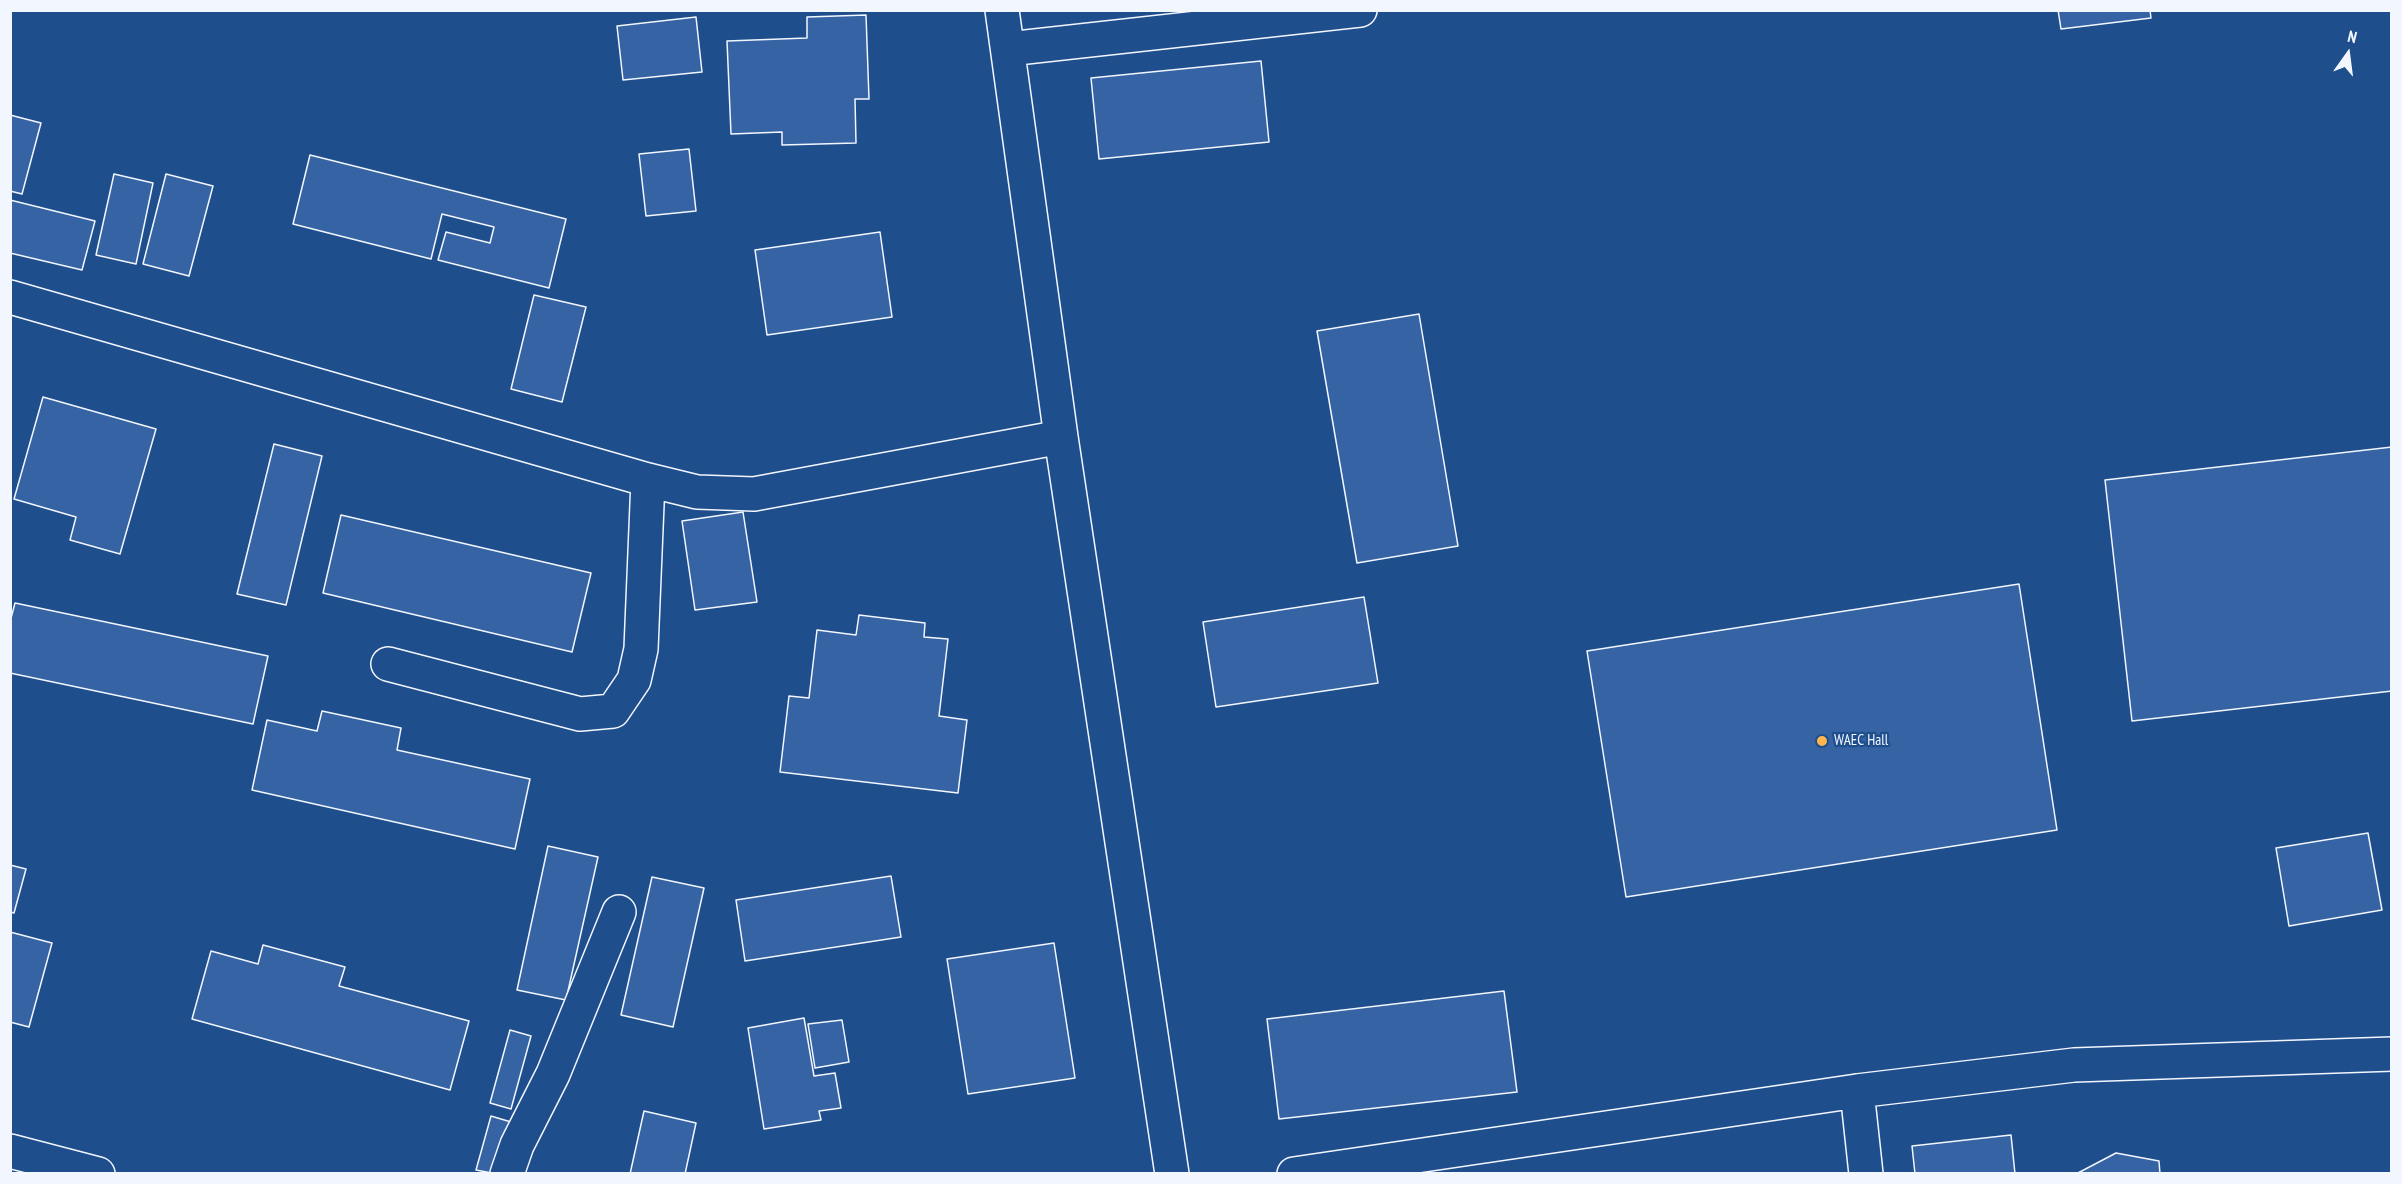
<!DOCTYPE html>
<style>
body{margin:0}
#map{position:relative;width:2402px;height:1184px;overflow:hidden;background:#1f4e8c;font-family:"PT Sans Narrow",sans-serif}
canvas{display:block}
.frame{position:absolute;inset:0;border:12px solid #f2f6ff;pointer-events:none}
.north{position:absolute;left:2318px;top:24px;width:60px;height:60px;-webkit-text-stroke:4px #1f4e8c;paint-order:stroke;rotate:14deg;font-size:16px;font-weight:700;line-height:24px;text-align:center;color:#f2f6ff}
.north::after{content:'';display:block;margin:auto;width:21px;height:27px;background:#f2f6ff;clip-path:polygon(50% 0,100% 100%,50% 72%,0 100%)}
</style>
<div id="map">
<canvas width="2402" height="1184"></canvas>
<div class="frame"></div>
<div class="north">N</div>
</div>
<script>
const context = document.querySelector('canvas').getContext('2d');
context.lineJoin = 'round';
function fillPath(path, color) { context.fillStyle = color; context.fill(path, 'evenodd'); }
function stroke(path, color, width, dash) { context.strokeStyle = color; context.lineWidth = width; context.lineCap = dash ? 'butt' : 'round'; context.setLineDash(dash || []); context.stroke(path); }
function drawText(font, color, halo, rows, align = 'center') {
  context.font = font + ' "PT Sans Narrow",sans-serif'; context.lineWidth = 4.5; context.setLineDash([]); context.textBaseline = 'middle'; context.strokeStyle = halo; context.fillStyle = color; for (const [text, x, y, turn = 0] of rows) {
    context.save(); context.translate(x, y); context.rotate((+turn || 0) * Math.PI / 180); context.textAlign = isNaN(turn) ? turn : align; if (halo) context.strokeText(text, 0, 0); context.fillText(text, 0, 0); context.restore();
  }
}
const building = new Path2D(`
 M2058 10H2150L2151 18 2061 29Z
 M866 15 869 99H855L856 143 782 145V132L731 134 727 41 807 38V17Z
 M696 17 702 72 623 80 617 26Z
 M1261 61 1269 142 1099 159 1091 78Z
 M10 115 41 123 22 194 10 191Z
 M689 149 696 211 646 216 639 154Z
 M310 155 566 219 549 288 438 260 446 232 490 243 494 227 442 214 431 259 293 224Z
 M114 174 153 183 136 264 96 255Z
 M166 174 213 186 189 276 143 264Z
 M10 200 95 221 82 270 10 253Z
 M880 232 892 317 767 335 755 250Z
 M534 295 586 307 562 402 511 389Z
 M1419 314 1458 546 1357 563 1317 331Z
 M43 397 156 429 120 554 70 540 76 517 14 499Z
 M274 444 322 456 286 605 237 594Z
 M2392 447V691L2132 721 2105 480Z
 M743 512 757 602 695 610 682 521Z
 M341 515 591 573 572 652 323 593Z
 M2019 584 2057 830 1626 897 1587 651Z
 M1364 597 1378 683 1216 707 1203 622Z
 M15 603 268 656 253 724 10 673V622Z
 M859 615 925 623 924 637 948 639 939 716 967 720 958 793 780 772 789 696 809 698 817 630 856 635Z
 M322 711 401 728 397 750 530 779 515 849 252 790 267 720 317 731Z
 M2368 833 2382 910 2289 926 2276 848Z
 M548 846 598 857 566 1000 517 990Z
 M10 865 26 869 14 913 10 912Z
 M891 876 901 937 745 961 736 900Z
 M652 877 704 888 673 1027 621 1015Z
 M10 932 52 943 29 1027 10 1022Z
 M1054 943 1075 1078 968 1094 947 959Z
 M263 945 345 967 339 986 469 1021 450 1090 192 1019 211 951 258 964Z
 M1504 991 1517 1092 1279 1119 1267 1019Z
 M804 1018 814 1076 835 1073 841 1108 819 1111 821 1120 764 1129 748 1028Z
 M842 1020 849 1062 815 1068 808 1024Z
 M510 1030 531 1036 511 1109 490 1103Z
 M644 1111 696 1123 685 1174H630Z
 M491 1116 511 1122 497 1174 476 1170Z
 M2011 1135 2015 1174H1915L1912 1146Z
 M2116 1153 2159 1161 2160 1174H2076Z`);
const minor = new Path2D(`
 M1002 10 1061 437 1172 1174
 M1008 49 1360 10
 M10 297 648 480 697 492 754 494 1061 437
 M388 664 580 714 613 711 634 680 641 649 648 480
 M1857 1091 1866 1174
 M10 1151 98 1174
 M507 1174 517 1145 553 1074 619 912
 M1294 1174 1857 1091 2074 1065 2392 1054`);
const markers = [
 [1822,741,6,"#ffb74d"]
];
const poiNames = [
 ["WAEC Hall",1834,741]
];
fillPath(building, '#3563a3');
stroke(building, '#f2f6ff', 1.5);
stroke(minor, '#f2f6ff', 36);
stroke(minor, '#1f4e8c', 33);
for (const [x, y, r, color] of markers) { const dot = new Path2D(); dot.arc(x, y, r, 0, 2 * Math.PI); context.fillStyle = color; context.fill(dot); stroke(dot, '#1f4e8c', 2); }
drawText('15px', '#f2f6ff', '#1f4e8c', poiNames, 'left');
</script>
